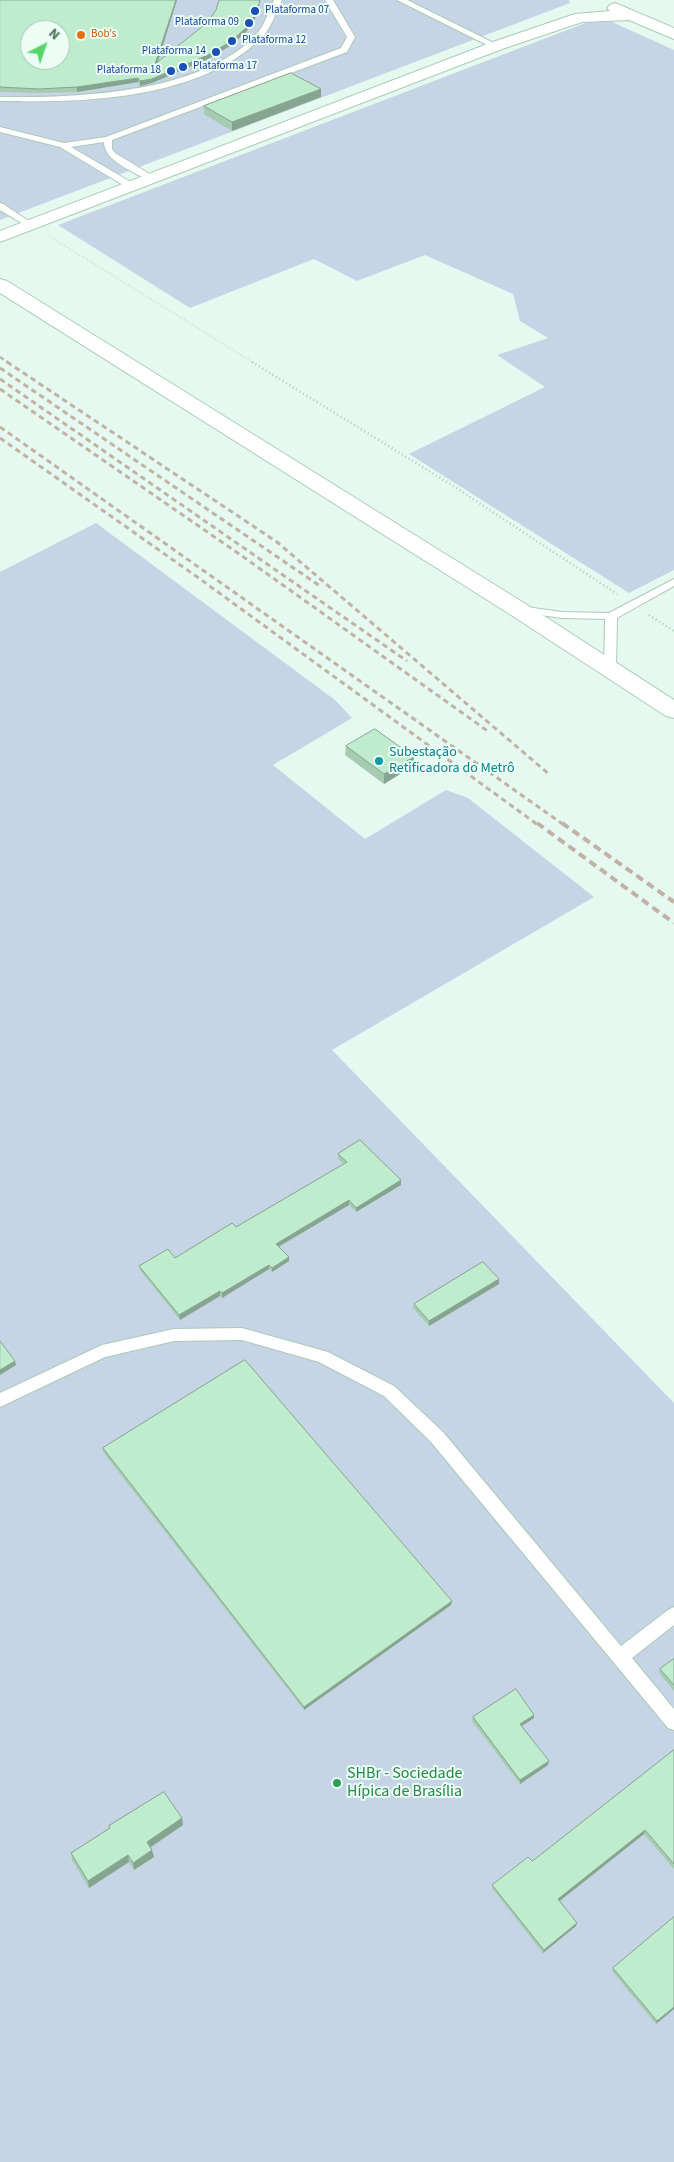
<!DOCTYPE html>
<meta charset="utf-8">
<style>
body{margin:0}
#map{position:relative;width:674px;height:2162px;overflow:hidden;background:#e5f9f0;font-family:"Source Sans 3",sans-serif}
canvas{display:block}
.north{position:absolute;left:20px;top:20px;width:50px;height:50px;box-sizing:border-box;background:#ebfdf4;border:1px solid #acc4b5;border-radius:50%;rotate:41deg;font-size:14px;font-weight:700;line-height:20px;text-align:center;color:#4d6f57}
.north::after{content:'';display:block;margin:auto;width:18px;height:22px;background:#58d66b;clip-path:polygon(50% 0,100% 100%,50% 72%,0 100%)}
</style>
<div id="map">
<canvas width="674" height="2162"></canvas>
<div class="north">N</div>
</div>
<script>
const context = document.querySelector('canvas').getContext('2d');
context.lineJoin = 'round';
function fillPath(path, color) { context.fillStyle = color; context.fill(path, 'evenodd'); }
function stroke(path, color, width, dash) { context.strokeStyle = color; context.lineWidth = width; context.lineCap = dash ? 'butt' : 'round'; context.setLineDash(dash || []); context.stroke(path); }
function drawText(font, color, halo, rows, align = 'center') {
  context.font = font + ' "Source Sans 3",sans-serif'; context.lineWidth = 4; context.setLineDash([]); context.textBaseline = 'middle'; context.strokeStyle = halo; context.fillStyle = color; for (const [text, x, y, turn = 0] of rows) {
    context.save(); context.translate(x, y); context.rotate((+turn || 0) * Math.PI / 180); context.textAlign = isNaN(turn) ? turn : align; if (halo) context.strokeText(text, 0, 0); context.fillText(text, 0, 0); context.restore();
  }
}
const green = new Path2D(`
 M0 0H569L570 3 0 220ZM30 30H60V60H30Z
 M601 17 674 50V570L629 593 409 454 545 387 497 355 548 338 520 321 513 294 425 255 357 281 314 259 190 308 58 225Z
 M96 523 335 700 352 718 273 765 365 839 446 790 468 798 594 897 332 1050 674 1403V2162H0V572Z`);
const pathFar1 = new Path2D(`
 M49 236 254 363`);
const path = new Path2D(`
 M252 362 455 487 617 594
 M649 615 674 631`);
const lane = new Path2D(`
 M274 0H282C277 10 272 25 265 34 204 100 83 103 0 101V97C75 98 207 94 259 31 266 22 269 10 274 0Z
 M325 0H333L355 37 347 52 112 140V149L115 153 153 176V180H147C133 171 104 161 104 142L71 147 134 184V188H128L60 147 0 132V127L64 143 106 137 341 48 347 37Z
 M397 0H407L500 46 493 48Z
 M0 203 3 204 35 225 28 227 0 210Z
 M674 579V586L617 618 616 669 610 673 604 669 605 619 562 618 519 612 513 609 519 606 562 612 609 613Z
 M242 1328 328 1352 394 1386 443 1432 621 1646 668 1610 674 1607V1625L632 1658 674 1709V1730L668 1728 431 1442 384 1396 319 1362 242 1340 174 1341 105 1357 0 1407V1393L102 1345 174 1329Z`);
const secondary = new Path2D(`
 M615 3 674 28V39L629 20 582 22 502 49 0 242V231L490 43 575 14 610 11 607 8 610 5Z
 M0 279 7 281 524 603 674 700V718L666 716 508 613 0 293Z`);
const railFar2 = new Path2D(`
 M0 357 9 363`);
const railFar1 = new Path2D(`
 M7 362 277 542 550 775
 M0 368 320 586
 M0 379 407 661
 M0 389 245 558 489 732
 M0 427 564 825
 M0 438 200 579 538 825`);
const rail = new Path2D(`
 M537 823 674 923
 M562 823 674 902`);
const wall = new Path2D(`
 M0 0 158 62 208 22 216 10 260 3 256 17 246 32 230 46 208 59 152 83 140 86 138 82 77 92 40 93 0 92Z
 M321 89V97L232 131 204 114V106Z
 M346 746 414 757 413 766 384 784 345 755Z
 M338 1154 401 1185 356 1212 349 1205 279 1247 289 1257V1261L272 1272 269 1269 222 1298 220 1296 180 1320 140 1270 139 1266 175 1258 236 1227 344 1164 338 1159Z
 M499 1284 429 1326 413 1308 414 1304Z
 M103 1448 451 1605 304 1710 103 1452Z
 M674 1659V1691L659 1673 660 1669Z
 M473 1717 534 1718 522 1726 548 1765 520 1784 472 1721Z
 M674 1750V1869L644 1834 560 1901 576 1926 543 1953 492 1888V1885L532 1861Z
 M182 1818 183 1825 150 1847 154 1857 134 1870 129 1862 89 1888 72 1860 71 1853 109 1828V1826Z
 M674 1917V2009L656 2024 612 1971 613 1968Z`);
const shadedWall = new Path2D(`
 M176 0H177L156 68 155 64Z
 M260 0 256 17 246 32 230 46 208 59 152 83 140 86V81Z
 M138 78V82L77 92V87Z
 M321 89V97L232 131V122Z
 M414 757 413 766 384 784V774Z
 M401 1180V1185L356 1212V1208Z
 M349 1200V1205L276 1248V1244Z
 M289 1257V1261L272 1272V1268Z
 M269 1265V1269L222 1298V1293Z
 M499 1279V1284L429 1326V1321Z
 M220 1291V1296L180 1320 179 1315Z
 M15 1361 16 1365 0 1375V1370Z
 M452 1601 451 1605 304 1710V1707Z
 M534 1715V1718L520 1727V1724Z
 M549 1761 548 1765 520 1784V1780Z
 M182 1818 183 1825 148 1849 147 1842Z
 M645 1830 644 1834 557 1903 558 1899Z
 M152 1850 154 1857 134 1870 133 1863Z
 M128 1855 129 1862 89 1888 88 1881Z
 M577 1923 576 1926 543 1953 544 1950Z
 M674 2007V2009L656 2024 657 2021Z`);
const building = new Path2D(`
 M0 0H176L155 64 208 22 216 10 219 0H260L256 13 246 28 230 42 208 55 152 79 140 81 138 78 77 87 39 89 0 87ZM30 30H60V60H30Z
 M291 73 321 89 232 122 204 106Z
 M375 729 414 757 384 774 346 746Z
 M360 1140 401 1180 356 1208 349 1200 276 1244 289 1257 272 1268 269 1265 222 1293 220 1291 179 1315 139 1266 168 1249 175 1258 232 1223 236 1227 347 1162 338 1154Z
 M483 1262 499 1279 429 1321 414 1304Z
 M0 1341 15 1361 0 1370Z
 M245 1360 452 1601 304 1707 103 1448Z
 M674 1659V1685L660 1669Z
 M516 1689 534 1715 520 1724 549 1761 520 1780 473 1717Z
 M674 1750V1864L645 1830 558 1899 577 1923 544 1950 492 1885 528 1857 532 1861Z
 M164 1792 182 1818 147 1842 152 1850 133 1863 128 1855 88 1881 71 1853 110 1828 109 1826Z
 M674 1917V2007L657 2021 613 1968Z`);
const markers = [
 [255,11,5,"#1a4fb4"],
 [249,23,5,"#1a4fb4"],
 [81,35,5,"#e8710a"],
 [232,41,5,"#1a4fb4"],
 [216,52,5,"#1a4fb4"],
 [183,67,5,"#1a4fb4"],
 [171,71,5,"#1a4fb4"],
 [379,761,5,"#0f9aa8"],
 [337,1783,5,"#2e9e5b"]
];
const farTransitnames = [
 ["Plataforma 07",265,11],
 ["Plataforma 09",239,23,"right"],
 ["Plataforma 12",242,41],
 ["Plataforma 14",206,52,"right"],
 ["Plataforma 17",193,67],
 ["Plataforma 18",161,71,"right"]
];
const farFoodnames = [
 ["Bob's",91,35]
];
const cultureNames = [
 ["Subestação",389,753],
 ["Retificadora do Metrô",389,769]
];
const nearLeisurenames = [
 ["SHBr - Sociedade",347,1774],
 ["Hípica de Brasília",347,1792]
];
fillPath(green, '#c5d5e5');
stroke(lane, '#adc9b8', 2);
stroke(secondary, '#abccb7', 2);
stroke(pathFar1, '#a3d0b2', 2, [0.5, 2.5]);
stroke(path, '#a3d0b2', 2.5, [1, 3]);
fillPath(lane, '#fff');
fillPath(secondary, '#fff');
stroke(railFar2, '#c1b2a5', 2.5, [4.5, 3]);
stroke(railFar1, '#c1b2a5', 3, [5.5, 4]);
stroke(rail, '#c1b2a5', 4, [8, 5]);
fillPath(wall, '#a5cbb1');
fillPath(shadedWall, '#86a590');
fillPath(building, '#c0ecce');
stroke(building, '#86a590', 1);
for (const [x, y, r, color] of markers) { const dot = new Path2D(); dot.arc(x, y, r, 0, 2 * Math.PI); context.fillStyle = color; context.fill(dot); stroke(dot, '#ebfdf4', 2); }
drawText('11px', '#164399', '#ebfdf4', farTransitnames, 'left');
drawText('11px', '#c56008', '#ebfdf4', farFoodnames, 'left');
drawText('14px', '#0d838f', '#ebfdf4', cultureNames, 'left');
drawText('16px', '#27864d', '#ebfdf4', nearLeisurenames, 'left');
</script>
